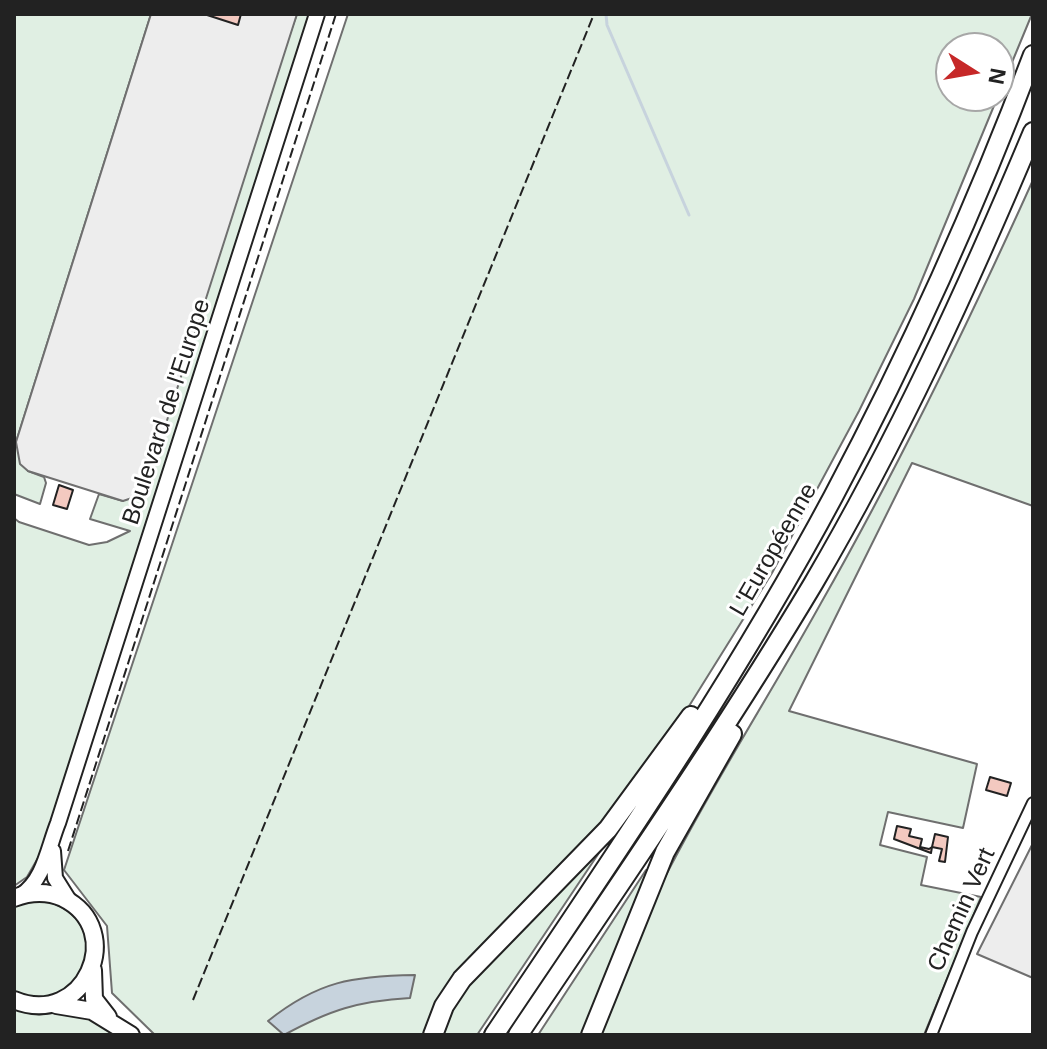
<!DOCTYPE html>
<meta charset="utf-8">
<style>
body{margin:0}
#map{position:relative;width:1047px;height:1049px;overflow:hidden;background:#fff;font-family:Arial,sans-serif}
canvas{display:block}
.frame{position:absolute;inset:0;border:16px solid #222;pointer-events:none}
.north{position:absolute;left:935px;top:32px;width:80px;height:80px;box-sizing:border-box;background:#fff;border:2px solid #a7a7a7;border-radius:50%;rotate:101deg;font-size:22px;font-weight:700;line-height:32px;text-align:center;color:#222}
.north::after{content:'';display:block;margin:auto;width:28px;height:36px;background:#c62828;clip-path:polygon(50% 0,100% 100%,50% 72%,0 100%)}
</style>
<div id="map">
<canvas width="1047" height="1049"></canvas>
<div class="frame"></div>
<div class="north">N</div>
</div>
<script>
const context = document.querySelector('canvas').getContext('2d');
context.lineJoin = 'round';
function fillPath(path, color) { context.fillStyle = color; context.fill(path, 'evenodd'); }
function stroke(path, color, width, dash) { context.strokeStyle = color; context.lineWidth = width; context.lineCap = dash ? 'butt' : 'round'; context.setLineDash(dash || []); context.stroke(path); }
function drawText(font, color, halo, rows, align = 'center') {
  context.font = font + ' Arial,sans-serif'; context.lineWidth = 6; context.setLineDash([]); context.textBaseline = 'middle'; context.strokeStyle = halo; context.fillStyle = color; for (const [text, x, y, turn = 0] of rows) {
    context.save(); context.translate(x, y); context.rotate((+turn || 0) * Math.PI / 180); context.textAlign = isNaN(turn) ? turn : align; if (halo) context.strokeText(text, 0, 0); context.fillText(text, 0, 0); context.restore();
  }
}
const green = new Path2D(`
 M14 14H151L16 442 28 471 44 477 46 483 40 504 14 494Z
 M297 14H312L42 851 27 877 14 886V518L19 522 89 545 107 542 130 531 90 519 99 494 123 501Z
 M348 14H1032L914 299 859 411 772 573 661 751 581 849 462 968 427 1035H155L112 993 107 926 64 870ZM951 48H999V96H951Z
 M1033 180V506L912 463 789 711 977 764 963 828 888 812 880 845 927 857 921 885 981 897 924 1035H538L646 870 665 877C713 783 770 695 821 603 899 466 968 324 1033 180Z
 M619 823 477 1035H438L462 987Z
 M36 899C125 913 84 1024 14 992V906Z
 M14 1007C45 1024 61 1004 89 1015 98 1019 105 1029 114 1035H14Z`);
const parking = new Path2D(`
 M151 14H297L146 486 132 498 123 501 28 471 20 464 16 442Z
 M1033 843V978L977 954Z`);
const water = new Path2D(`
 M415 975 410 998C358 1001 330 1010 284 1035L268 1021C318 981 353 976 415 975Z`);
const stream = new Path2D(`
 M606 14 607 25 689 215`);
const building = new Path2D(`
 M204 14H241L238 25Z
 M59 485 73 490 67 509 53 505Z
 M990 777 1011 783 1007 796 986 790Z
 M897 826 911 829 909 836 922 839 920 847 929 849 932 847 931 853 894 839Z
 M935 834 948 837 945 862 939 861 942 849 932 847Z`);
const minor = new Path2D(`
 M931 1035 972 932 1033 803`);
const secondary = new Path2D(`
 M53 851 55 878 70 902
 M21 895C44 880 48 848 58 823L317 14`);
const primary = new Path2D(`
 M14 898C30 892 47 891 63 898 128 930 84 1029 14 1000
 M93 970 94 999 108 1017
 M56 1005 92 1011 131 1035`);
const motorway = new Path2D(`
 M433 1035 444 1006 462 979 608 829 691 716
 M494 1035C612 859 733 684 833 497 909 354 976 206 1033 55
 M518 1035C618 886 721 738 813 584 898 439 968 287 1033 132
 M591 1035 665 852 732 734`);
const fence = new Path2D(`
 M68 851 336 14
 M193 1000 594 14`);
const streetNames = [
 ["Boulevard de l'Europe",167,412,-72],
 ["L'Européenne",774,550,-60],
 ["Chemin Vert",962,910,-66]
];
fillPath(green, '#e0efe3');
stroke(green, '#6f6f6f', 2);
fillPath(parking, '#ededed');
stroke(parking, '#6f6f6f', 2);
fillPath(water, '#c7d3dd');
stroke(water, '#6f6f6f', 2);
stroke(stream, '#c7d3dd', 3);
fillPath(building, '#f3c9c0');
stroke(building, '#222', 2);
stroke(minor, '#222', 14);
stroke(secondary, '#222', 18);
stroke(primary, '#222', 20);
stroke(motorway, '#222', 22);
stroke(minor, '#fff', 10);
stroke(secondary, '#fff', 14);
stroke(primary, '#fff', 16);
stroke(motorway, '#fff', 18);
stroke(fence, '#222', 2, [10, 4]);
drawText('24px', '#222', '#fff', streetNames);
</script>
